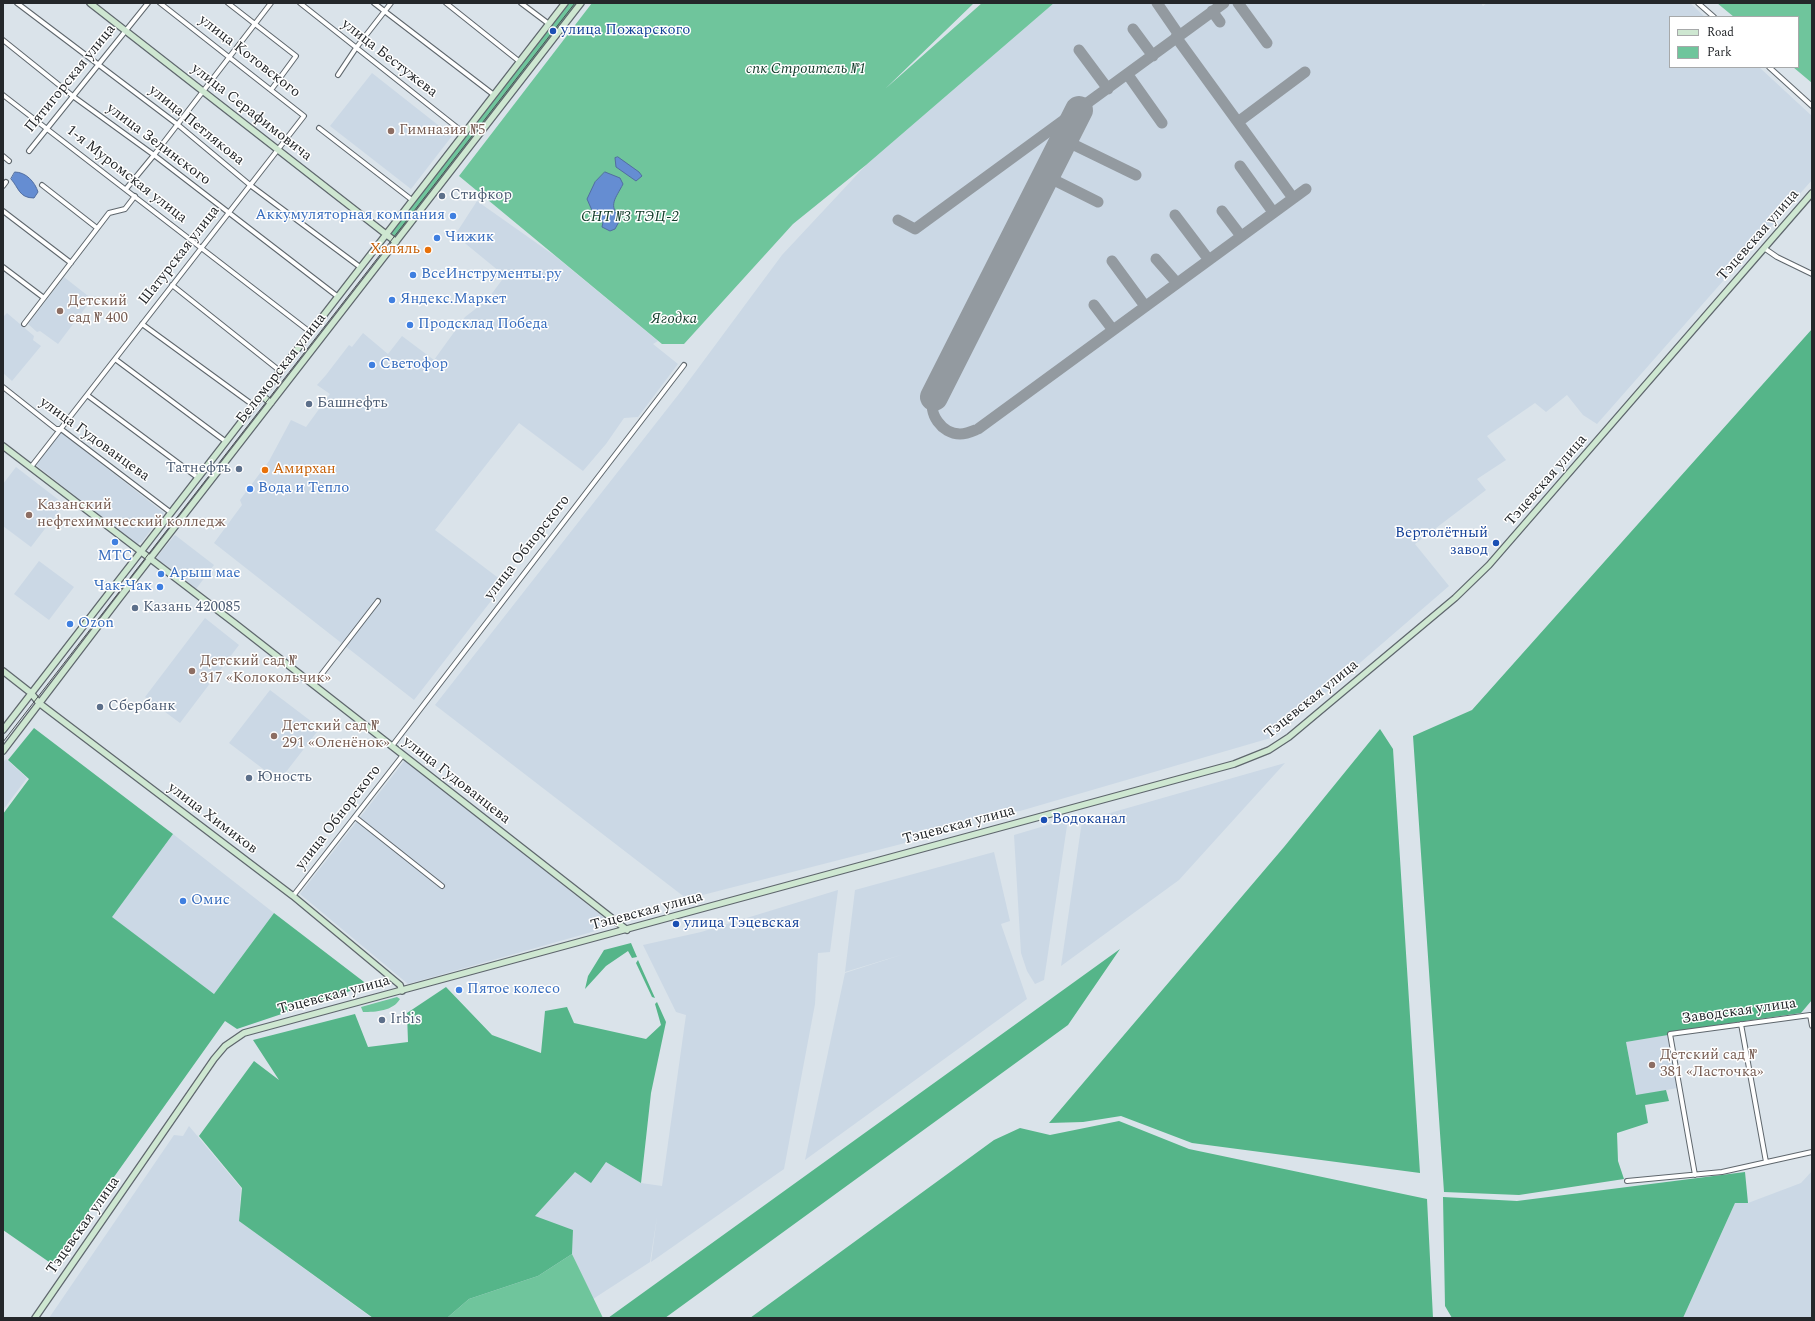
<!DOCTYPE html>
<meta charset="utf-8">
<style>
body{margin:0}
#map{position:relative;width:1815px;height:1321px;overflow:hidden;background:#dae3ea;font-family:Spectral,serif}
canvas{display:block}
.frame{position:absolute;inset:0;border:4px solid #24272a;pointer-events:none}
.legend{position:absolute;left:1669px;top:16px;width:130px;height:52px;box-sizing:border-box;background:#fff;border:1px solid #a7a9aa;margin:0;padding:5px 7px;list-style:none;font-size:12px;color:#24272a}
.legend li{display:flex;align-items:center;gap:8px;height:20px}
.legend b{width:20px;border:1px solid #a7a9aa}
</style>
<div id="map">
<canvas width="1815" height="1321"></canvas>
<div class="frame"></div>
<ul class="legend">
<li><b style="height:5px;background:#cee7d1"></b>Road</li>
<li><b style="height:11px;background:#6fc59c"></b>Park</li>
</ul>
</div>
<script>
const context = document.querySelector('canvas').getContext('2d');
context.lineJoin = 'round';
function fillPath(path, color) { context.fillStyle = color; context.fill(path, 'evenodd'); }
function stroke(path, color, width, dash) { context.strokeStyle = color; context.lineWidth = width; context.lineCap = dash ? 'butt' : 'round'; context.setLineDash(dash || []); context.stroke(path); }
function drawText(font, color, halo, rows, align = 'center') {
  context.font = font + ' Spectral,serif'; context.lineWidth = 3; context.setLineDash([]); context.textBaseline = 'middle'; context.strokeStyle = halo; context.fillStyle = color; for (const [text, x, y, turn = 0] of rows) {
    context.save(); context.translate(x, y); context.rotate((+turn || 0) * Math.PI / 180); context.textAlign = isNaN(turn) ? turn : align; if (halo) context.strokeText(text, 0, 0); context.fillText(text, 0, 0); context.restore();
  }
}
const built = new Path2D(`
 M1054 3H1481L1483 6 1487 3H1690L1705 17H1670V67H1759L1812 116V180L1597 424 1583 415 1567 395 1546 412 1535 403 1487 436 1506 460 1477 479 1486 490 1415 544 1449 586 1274 737 1020 811H1007L954 826 952 831 687 899 435 705 682 390 782 255 866 165Z
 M372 73 452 136 411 189 330 126Z
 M477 201 555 256 658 341 653 344 678 364 638 417 624 418 606 444 583 471 519 423 435 530 505 583 414 700 214 543 242 505 240 500 269 461 291 420 306 427 330 394 317 385 326 375 349 345 352 347 363 333 388 354 402 336 434 360 465 317 487 300 505 276 455 235Z
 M64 277 92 299 58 344 40 331 37 332 28 324Z
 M7 313 34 336 33 340 41 346 12 381 3 373V317Z
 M61 432 164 513 141 543 140 542 137 545 36 465Z
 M16 467 64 504 31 547 3 526V484Z
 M175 535 214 565 196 589 156 558Z
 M39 561 74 587 49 620 14 594Z
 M205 618 239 645 180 723 145 697Z
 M270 690 320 728 279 781 229 743Z
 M6 759 27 778 3 810V762Z
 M405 760 603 917V924L599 930 408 984 300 894Z
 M1285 763 1179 880 1061 966 1082 821Z
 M1068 819 1044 980 1035 984 1027 971 1021 953 1014 835Z
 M173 834 274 913 214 994 111 917Z
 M994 852 1010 921 1001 924 1027 999 805 1160 845 973 904 954 845 972 855 890Z
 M838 890 830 952 818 953 815 1004 784 1169 651 1262 657 1217 650 1262 593 1299 572 1254 573 1230 534 1217 575 1172 606 1162 641 1183 662 1186 686 1015 676 1012 643 945 701 932Z
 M1668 1035 1677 1088 1636 1096 1626 1042Z
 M189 1126 241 1188 239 1221 372 1318H49L174 1135 183 1136Z
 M1812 1171V1318H1683L1735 1203H1748L1801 1183Z`);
const green = new Path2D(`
 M567 3H578L395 238 388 234Z
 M592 3H974L885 89 982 3H1054L866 165 793 224 684 344H662L459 176Z
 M1717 3H1812V83L1793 67H1798V17H1734Z
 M397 997 400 999C393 1011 376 1012 363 1012L361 1007Z
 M572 1254 603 1318H447L469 1299 538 1276Z`);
const forest = new Path2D(`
 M1812 329V1000L1801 1013 1669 1032 1668 1035 1626 1042 1636 1095 1666 1090 1669 1101 1645 1105 1648 1123 1617 1133 1618 1161 1624 1179 1519 1195 1444 1192 1413 736 1472 710Z
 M34 728 173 834 112 917 214 994 274 913 368 985 237 1029 225 1021 52 1264 3 1230V814L29 779 8 760Z
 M1380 729 1393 749 1420 1173 1192 1143 1121 1116 1083 1122 1049 1123 1284 847Z
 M631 943 637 957 632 958 628 951 606 966 585 989 588 976 604 950Z
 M1120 949 1068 1025 665 1318H608Z
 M638 960 655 998 652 997 636 963Z
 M446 987 492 1035 541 1053 545 1011 567 1007 574 1023 646 1039 661 1025 655 1004 657 1002 666 1022 651 1093 641 1183 606 1162 591 1183 575 1172 535 1216 573 1230 572 1254 538 1276 469 1299 447 1318H373L239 1221 242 1188 199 1136 254 1061 279 1080 253 1040 355 1014 368 1047 408 1042 407 1013Z
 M1119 1121 1189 1149 1427 1199 1433 1318H750L994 1140 1020 1128 1050 1135Z
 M1745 1172 1748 1203H1735L1683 1318H1452L1445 1306 1443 1197 1517 1201Z`);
const water = new Path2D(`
 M618 157 639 172 642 176 636 181 616 167 615 158Z
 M15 172C26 172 35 182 38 192L34 198C19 198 19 188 11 179Z
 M605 172 620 178 623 184C616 198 607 206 621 218L615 229 610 231 602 227 603 222 594 215 587 199 595 182Z`);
const taxiway = new Path2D(`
 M1157 3 1179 35
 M1238 3 1267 43
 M1212 11 1220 22
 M1133 29 1153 56
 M1176 37 1293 198
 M1079 50 1108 89
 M1128 75 1162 123
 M1238 122 1305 72
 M1064 140 1136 175
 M1240 166 1273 212
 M1046 176 1098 202
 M1222 211 1241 236
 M1175 215 1209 260
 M898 220 915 229 1224 3
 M1156 259 1177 283
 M1112 261 1145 306
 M1094 305 1113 330
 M934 397C927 413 942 434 960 434 967 434 973 431 978 429L1306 189`);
const runway = new Path2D(`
 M934 397 1079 110`);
const street = new Path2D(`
 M17 3 177 124 250 185 360 267
 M228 3 296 56 271 90
 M300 3 464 133
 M374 3 494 95
 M446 3 520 62
 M521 3 549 24
 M1698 3 1714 17
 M3 40 74 97 154 155 337 296
 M1769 67 1812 106
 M338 75 356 48 391 3
 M3 95 310 332
 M319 128 412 200
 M29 151 148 3
 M3 156 9 161
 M42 185 97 228
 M3 186 6 182
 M126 189 154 155 271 3
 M3 211 71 263
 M1764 248 1777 257 1812 274
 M3 267 44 298
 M172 285 280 371
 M24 324 109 213 125 209 135 196
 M142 324 253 405
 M115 359 225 441
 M3 387 56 429H61L170 512
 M87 395 197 477
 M31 467 304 116 160 3
 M314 684 378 601
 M392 746 684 365
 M355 817 442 886
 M293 896 403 755
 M1741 1024 1766 1162
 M1695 1175 1670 1034 1810 1015 1812 1026
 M1627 1181 1722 1172 1812 1152`);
const secondary = new Path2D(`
 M90 3 396 242
 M261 395 271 403
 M3 446 237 625 627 930
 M3 671 31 693 39 703 293 896 400 985 402 991
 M3 730 565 3
 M3 751 118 600 581 3
 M35 1318 214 1059 225 1046 244 1033 1234 764 1269 750 1289 737 1455 598 1489 565 1812 193`);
const tram = new Path2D(`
 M3 742 575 3`);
const markers = [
 [553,31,4,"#1a4fb4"],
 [391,131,4,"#8d6e63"],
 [442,196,4,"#5c6f8a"],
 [453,216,4,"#3f7fe0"],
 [437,238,4,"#3f7fe0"],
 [428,250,4,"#e8710a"],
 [413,275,4,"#3f7fe0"],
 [392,300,4,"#3f7fe0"],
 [60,311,4,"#8d6e63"],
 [410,325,4,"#3f7fe0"],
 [372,365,4,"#3f7fe0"],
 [309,404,4,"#5c6f8a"],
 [239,469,4,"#5c6f8a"],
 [265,470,4,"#e8710a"],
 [250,489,4,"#3f7fe0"],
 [29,515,4,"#8d6e63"],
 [115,542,4,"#3f7fe0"],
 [1496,543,4,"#1a4fb4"],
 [161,574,4,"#3f7fe0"],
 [160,587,4,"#3f7fe0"],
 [135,608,4,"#5c6f8a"],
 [70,624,4,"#3f7fe0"],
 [192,671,4,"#8d6e63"],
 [100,707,4,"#5c6f8a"],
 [274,736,4,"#8d6e63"],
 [249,778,4,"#5c6f8a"],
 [1044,820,4,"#1a4fb4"],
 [183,901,4,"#3f7fe0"],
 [676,924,4,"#1a4fb4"],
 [459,990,4,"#3f7fe0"],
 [382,1020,4,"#5c6f8a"],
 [1652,1065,4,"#8d6e63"]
];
const transitNames = [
 ["улица Пожарского",561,31],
 ["Вертолётный",1488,534,"right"],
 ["завод",1488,551,"right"],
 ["Водоканал",1052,820],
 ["улица Тэцевская",684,924]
];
const streetNames = [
 ["улица Котовского",249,57,38],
 ["улица Бестужева",389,59,38],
 ["Пятигорская улица",71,79,-51],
 ["улица Серафимовича",251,113,38],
 ["улица Петлякова",196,126,39],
 ["улица Зелинского",158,145,37],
 ["1-я Муромская улица",126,175,38],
 ["Тэцевская улица",1759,236,-49],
 ["Шатурская улица",180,256,-52],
 ["Беломорская улица",282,369,-52],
 ["улица Гудованцева",94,440,36],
 ["Тэцевская улица",1547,481,-49],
 ["улица Обнорского",528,548,-52],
 ["Тэцевская улица",1312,700,-39],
 ["улица Гудованцева",456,781,38],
 ["улица Обнорского",339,818,-52],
 ["улица Химиков",212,819,37],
 ["Тэцевская улица",959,826,-15],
 ["Тэцевская улица",647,912,-15],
 ["Тэцевская улица",334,996,-15],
 ["Заводская улица",1739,1012,-8],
 ["Тэцевская улица",84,1226,-55]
];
const parkNames = [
 ["спк Строитель №1",806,70],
 ["СНТ №3 ТЭЦ-2",630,218],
 ["Ягодка",674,320]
];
const educationNames = [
 ["Гимназия №5",399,131],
 ["Детский",68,302],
 ["сад № 400",68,319],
 ["Казанский",37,506],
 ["нефтехимический колледж",37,523],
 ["Детский сад №",200,662],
 ["317 «Колокольчик»",200,679],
 ["Детский сад №",282,727],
 ["291 «Оленёнок»",282,744],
 ["Детский сад №",1660,1056],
 ["381 «Ласточка»",1660,1073]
];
const serviceNames = [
 ["Стифкор",450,196],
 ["Башнефть",317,404],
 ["Татнефть",231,469,"right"],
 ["Казань 420085",143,608],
 ["Сбербанк",108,707],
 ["Юность",257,778],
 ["Irbis",390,1020]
];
const shopNames = [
 ["Аккумуляторная компания",445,216,"right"],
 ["Чижик",445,238],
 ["ВсеИнструменты.ру",421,275],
 ["Яндекс.Маркет",400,300],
 ["Продсклад Победа",418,325],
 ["Светофор",380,365],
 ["Вода и Тепло",258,489],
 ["МТС",115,557,"center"],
 ["Арыш мае",169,574],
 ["Чак-Чак",152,587,"right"],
 ["Ozon",78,624],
 ["Омис",191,901],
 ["Пятое колесо",467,990]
];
const foodNames = [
 ["Халяль",420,250],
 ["Амирхан",273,470,"left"]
];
fillPath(built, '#cbd8e5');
fillPath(green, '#6fc59c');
fillPath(forest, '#55b589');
fillPath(water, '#658dd2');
stroke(water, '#526ea0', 1);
stroke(taxiway, '#939aa0', 11);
stroke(runway, '#939aa0', 28);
stroke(street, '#5f676d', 6);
stroke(secondary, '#5f676d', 8);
stroke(street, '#fff', 4);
stroke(secondary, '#cee7d1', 5.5);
stroke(tram, '#4c5155', 1);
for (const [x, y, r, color] of markers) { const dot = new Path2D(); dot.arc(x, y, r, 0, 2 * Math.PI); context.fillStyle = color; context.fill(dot); stroke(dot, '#fff', 1.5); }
drawText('15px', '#164399', '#fff', transitNames, 'left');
drawText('15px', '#24272a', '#fff', streetNames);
drawText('italic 15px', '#103a28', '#fff', parkNames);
drawText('15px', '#785e54', '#fff', educationNames, 'left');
drawText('15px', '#4e5e75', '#fff', serviceNames, 'left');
drawText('15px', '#366cbe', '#fff', shopNames, 'left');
drawText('15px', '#c56008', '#fff', foodNames, 'right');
</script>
